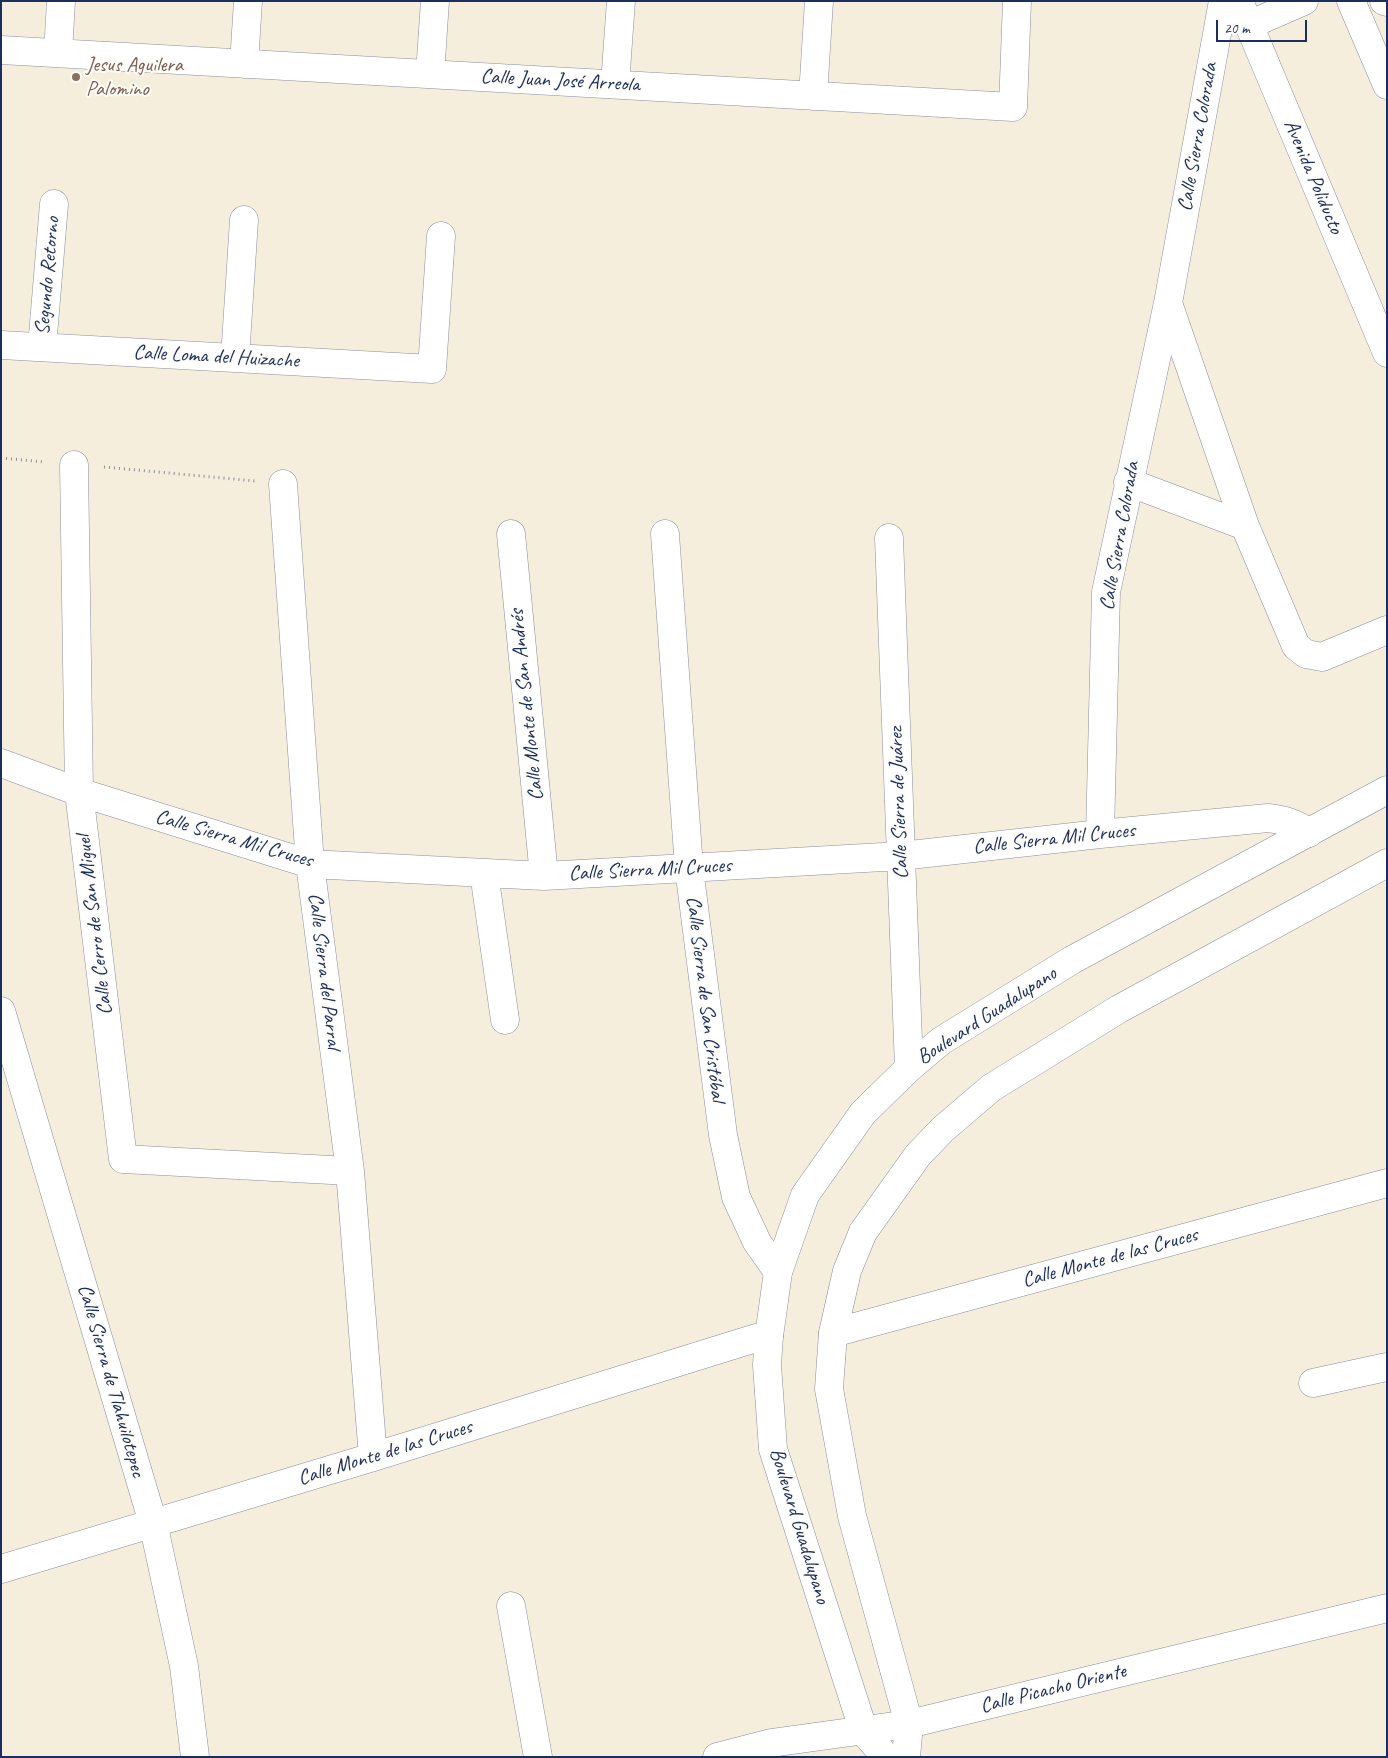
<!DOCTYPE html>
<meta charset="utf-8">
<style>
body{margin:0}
#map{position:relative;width:1388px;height:1758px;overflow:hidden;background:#f6eedc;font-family:Caveat,sans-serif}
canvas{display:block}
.frame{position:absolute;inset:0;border:2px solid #1b2f5e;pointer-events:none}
.scale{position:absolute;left:1216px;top:20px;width:91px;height:22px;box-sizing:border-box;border:2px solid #1b2f5e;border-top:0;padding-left:6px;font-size:15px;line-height:18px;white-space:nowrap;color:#1b2f5e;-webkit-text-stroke:4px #fdfcf7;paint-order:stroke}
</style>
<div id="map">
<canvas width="1388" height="1758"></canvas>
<div class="frame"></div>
<div class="scale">20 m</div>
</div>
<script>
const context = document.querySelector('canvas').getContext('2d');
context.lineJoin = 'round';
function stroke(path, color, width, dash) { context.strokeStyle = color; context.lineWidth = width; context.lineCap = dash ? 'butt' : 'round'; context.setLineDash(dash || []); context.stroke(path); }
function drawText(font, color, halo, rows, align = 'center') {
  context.font = font + ' Caveat,sans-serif'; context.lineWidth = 4; context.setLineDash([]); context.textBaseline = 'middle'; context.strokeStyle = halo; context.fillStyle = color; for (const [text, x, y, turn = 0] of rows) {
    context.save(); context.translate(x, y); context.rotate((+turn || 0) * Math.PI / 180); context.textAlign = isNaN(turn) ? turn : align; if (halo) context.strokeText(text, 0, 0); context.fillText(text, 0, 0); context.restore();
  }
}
const path = new Path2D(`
 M1 458 45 462
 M104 467 255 481`);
const minor = new Path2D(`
 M1239 1 1387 353
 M1351 1 1387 85
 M1384 1 1387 2
 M1249 25 1304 1
 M1 50 1013 107 1017 1
 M58 53 61 1
 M244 64 248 1
 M430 74 435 1
 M615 84 621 1
 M813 96 819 1
 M1168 303 1245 526 1296 646 1306 654 1322 657 1387 630
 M1 345 432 369 441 236
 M42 347 54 204
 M235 358 244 220
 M74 465 79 792 123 1159 350 1171
 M1128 482 1245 526
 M283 484 310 864 350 1171 373 1457
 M511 534 544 876
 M665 534 689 868 723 1135 736 1197 757 1242 778 1272
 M889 538 909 1068
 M1 763 79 792 310 864 544 876 901 856 1100 834 1268 818C1284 820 1296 823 1309 833
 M1100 834 1106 592 1168 303 1223 1
 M484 873 505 1020
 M1 1011 153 1523 184 1666 195 1757
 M833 1333 1387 1183
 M1313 1383 1387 1367
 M1 1569 373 1457 756 1338 769 1336
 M511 1606 538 1757
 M717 1757 771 1743 909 1724 1387 1608`);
const major = new Path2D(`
 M886 1757 864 1732 773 1449 767 1365 769 1336 778 1272 805 1195 863 1113 909 1068 941 1041 1072 960 1387 790
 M906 1757 909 1724 852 1516 829 1389 833 1333 847 1271 863 1232 918 1155 943 1129 991 1088 1119 1009 1387 863`);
const markers = [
 [76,77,5,"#8d6e63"]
];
const educationNames = [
 ["Jesus Aguilera",86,65],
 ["Palomino",86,89]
];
const streetNames = [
 ["Calle Juan José Arreola",560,81,3],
 ["Calle Sierra Colorada",1198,137,-80],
 ["Avenida Poliducto",1313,177,67],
 ["Segundo Retorno",48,276,-85],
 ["Calle Loma del Huizache",216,357,3],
 ["Calle Sierra Colorada",1120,536,-80],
 ["Calle Monte de San Andrés",527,705,-96],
 ["Calle Sierra de Juárez",899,803,-92],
 ["Calle Sierra Mil Cruces",234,839,16],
 ["Calle Sierra Mil Cruces",1054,839,-6],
 ["Calle Sierra Mil Cruces",650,870,-3],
 ["Calle Cerro de San Miguel",95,925,-97],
 ["Calle Sierra del Parral",324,971,83],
 ["Calle Sierra de San Cristóbal",705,999,83],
 ["Boulevard Guadalupano",987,1016,-33],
 ["Calle Monte de las Cruces",1110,1258,-15],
 ["Calle Sierra de Tlahuilotepec",111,1381,74],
 ["Calle Monte de las Cruces",385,1453,-17],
 ["Boulevard Guadalupano",799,1526,73],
 ["Calle Picacho Oriente",1053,1689,-14]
];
stroke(minor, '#888e9d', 29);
stroke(major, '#888e9d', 29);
stroke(path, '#888e9d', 3, [1, 4]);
stroke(minor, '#fff', 28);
stroke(major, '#fff', 28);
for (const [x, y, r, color] of markers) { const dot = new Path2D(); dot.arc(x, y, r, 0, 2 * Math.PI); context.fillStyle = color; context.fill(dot); stroke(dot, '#fdfcf7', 2); }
drawText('21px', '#785e54', '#fdfcf7', educationNames, 'left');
drawText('21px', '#1b2f5e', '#fdfcf7', streetNames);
</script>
